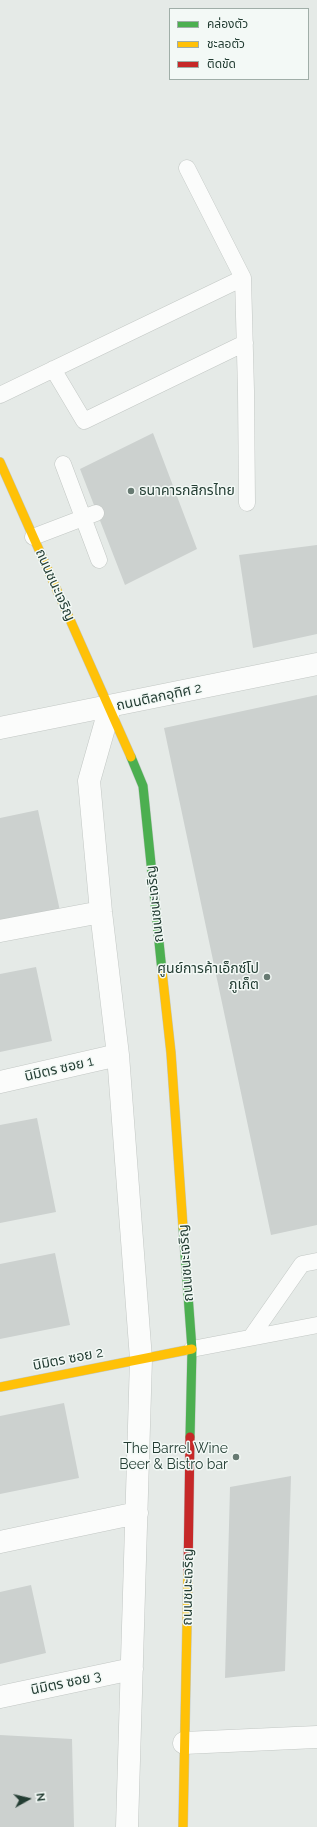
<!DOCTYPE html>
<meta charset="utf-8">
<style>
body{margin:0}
#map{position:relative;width:317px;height:1827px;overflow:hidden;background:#e5eae7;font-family:Raleway,"Noto Sans Thai",sans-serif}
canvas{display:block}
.legend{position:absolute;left:169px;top:8px;width:140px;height:72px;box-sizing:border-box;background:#f3f9f6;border:1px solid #a0aea8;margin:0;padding:5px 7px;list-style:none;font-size:12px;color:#233d33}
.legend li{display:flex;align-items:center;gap:8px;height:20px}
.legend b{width:20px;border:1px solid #a0aea8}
.north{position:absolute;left:8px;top:1779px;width:40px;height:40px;-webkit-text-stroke:3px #f3f9f6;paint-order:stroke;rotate:82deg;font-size:11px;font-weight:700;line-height:16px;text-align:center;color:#233d33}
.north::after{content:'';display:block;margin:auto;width:14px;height:18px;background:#233d33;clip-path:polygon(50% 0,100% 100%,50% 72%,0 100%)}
</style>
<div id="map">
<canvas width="317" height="1827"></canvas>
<ul class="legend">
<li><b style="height:5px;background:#4caf50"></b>คล่องตัว</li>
<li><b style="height:5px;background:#ffc107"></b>ชะลอตัว</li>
<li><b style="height:5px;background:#c62828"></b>ติดขัด</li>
</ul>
<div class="north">N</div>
</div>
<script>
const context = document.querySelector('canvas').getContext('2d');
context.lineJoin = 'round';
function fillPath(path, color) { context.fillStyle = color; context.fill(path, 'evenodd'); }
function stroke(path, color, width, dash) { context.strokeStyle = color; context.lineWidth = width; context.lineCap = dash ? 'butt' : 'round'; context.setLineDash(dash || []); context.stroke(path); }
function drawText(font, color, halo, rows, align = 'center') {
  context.font = font + ' Raleway,"Noto Sans Thai",sans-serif'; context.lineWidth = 3; context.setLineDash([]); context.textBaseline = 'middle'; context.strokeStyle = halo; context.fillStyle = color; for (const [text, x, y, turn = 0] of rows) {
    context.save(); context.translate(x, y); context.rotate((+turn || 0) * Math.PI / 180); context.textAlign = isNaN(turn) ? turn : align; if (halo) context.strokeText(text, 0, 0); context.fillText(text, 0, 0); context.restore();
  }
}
const building = new Path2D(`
 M153 433 197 549 125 585 80 469Z
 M317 545V634L253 648 239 555Z
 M317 695V1225L271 1235 164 728Z
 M38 810 60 911 0 924V818Z
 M36 967 52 1041 0 1052V974Z
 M37 1118 56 1212 0 1223V1125Z
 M55 1253 70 1325 0 1339V1264Z
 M64 1403 79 1478 0 1494V1416Z
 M291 1476 285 1671 225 1678 230 1487Z
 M31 1585 46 1653 0 1664V1592Z
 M0 1735 72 1739 74 1827H0Z`);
const lane = new Path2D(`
 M187 168 243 278 246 391 247 503
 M53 369 84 421 245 343
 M0 395 243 278
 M63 464 99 560
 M33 537 96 513
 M251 1337 302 1264 317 1261
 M192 1349 317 1325`);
const street = new Path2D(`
 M110 707 89 781 101 912 118 1055 141 1359 127 1827
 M0 728 317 664
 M0 931 101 912
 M0 1082 118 1055
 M0 1542 137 1513
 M0 1697 132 1669
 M184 1743 317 1737`);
const fast = new Path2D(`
 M131 757 143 786 162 971
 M183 1227 192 1349 190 1437`);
const slow = new Path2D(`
 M0 462 131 757
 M162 971 171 1053 183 1227
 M0 1387 192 1349
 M183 1827 188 1573`);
const jam = new Path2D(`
 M188 1573 190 1437`);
const markers = [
 [131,491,4,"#677a72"],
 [267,977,4,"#677a72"],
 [236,1457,4,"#677a72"]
];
const poiNames = [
 ["ธนาคารกสิกรไทย",139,491,"left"],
 ["ศูนย์การค้าเอ็กซ์โป",259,969],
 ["ภูเก็ต",259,985],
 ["The Barrel Wine",228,1449],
 ["Beer & Bistro bar",228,1465]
];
const streetNames = [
 ["ถนนชนะเจริญ",55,585,66],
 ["ถนนติลกอุทิศ 2",159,697,-12],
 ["ถนนชนะเจริญ",155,904,-96],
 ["นิมิตร ซอย 1",59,1069,-13],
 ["ถนนชนะเจริญ",186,1263,-94],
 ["นิมิตร ซอย 2",68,1359,-11],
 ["ถนนชนะเจริญ",188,1587,-89],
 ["นิมิตร ซอย 3",66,1683,-12]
];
fillPath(building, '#ccd1cf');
stroke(lane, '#c2c7c4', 17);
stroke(street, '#c2c7c4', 23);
stroke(fast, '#c1c8c4', 10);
stroke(slow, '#c1c8c4', 10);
stroke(jam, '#c1c8c4', 10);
stroke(lane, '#fbfcfb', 16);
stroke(street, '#fbfcfb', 22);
stroke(fast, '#4caf50', 9);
stroke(slow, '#ffc107', 9);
stroke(jam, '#c62828', 9);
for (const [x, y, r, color] of markers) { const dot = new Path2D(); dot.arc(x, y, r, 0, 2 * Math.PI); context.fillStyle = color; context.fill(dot); stroke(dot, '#f3f9f6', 1.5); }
drawText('14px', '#233d33', '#f3f9f6', poiNames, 'right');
drawText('14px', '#233d33', '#f3f9f6', streetNames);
</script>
